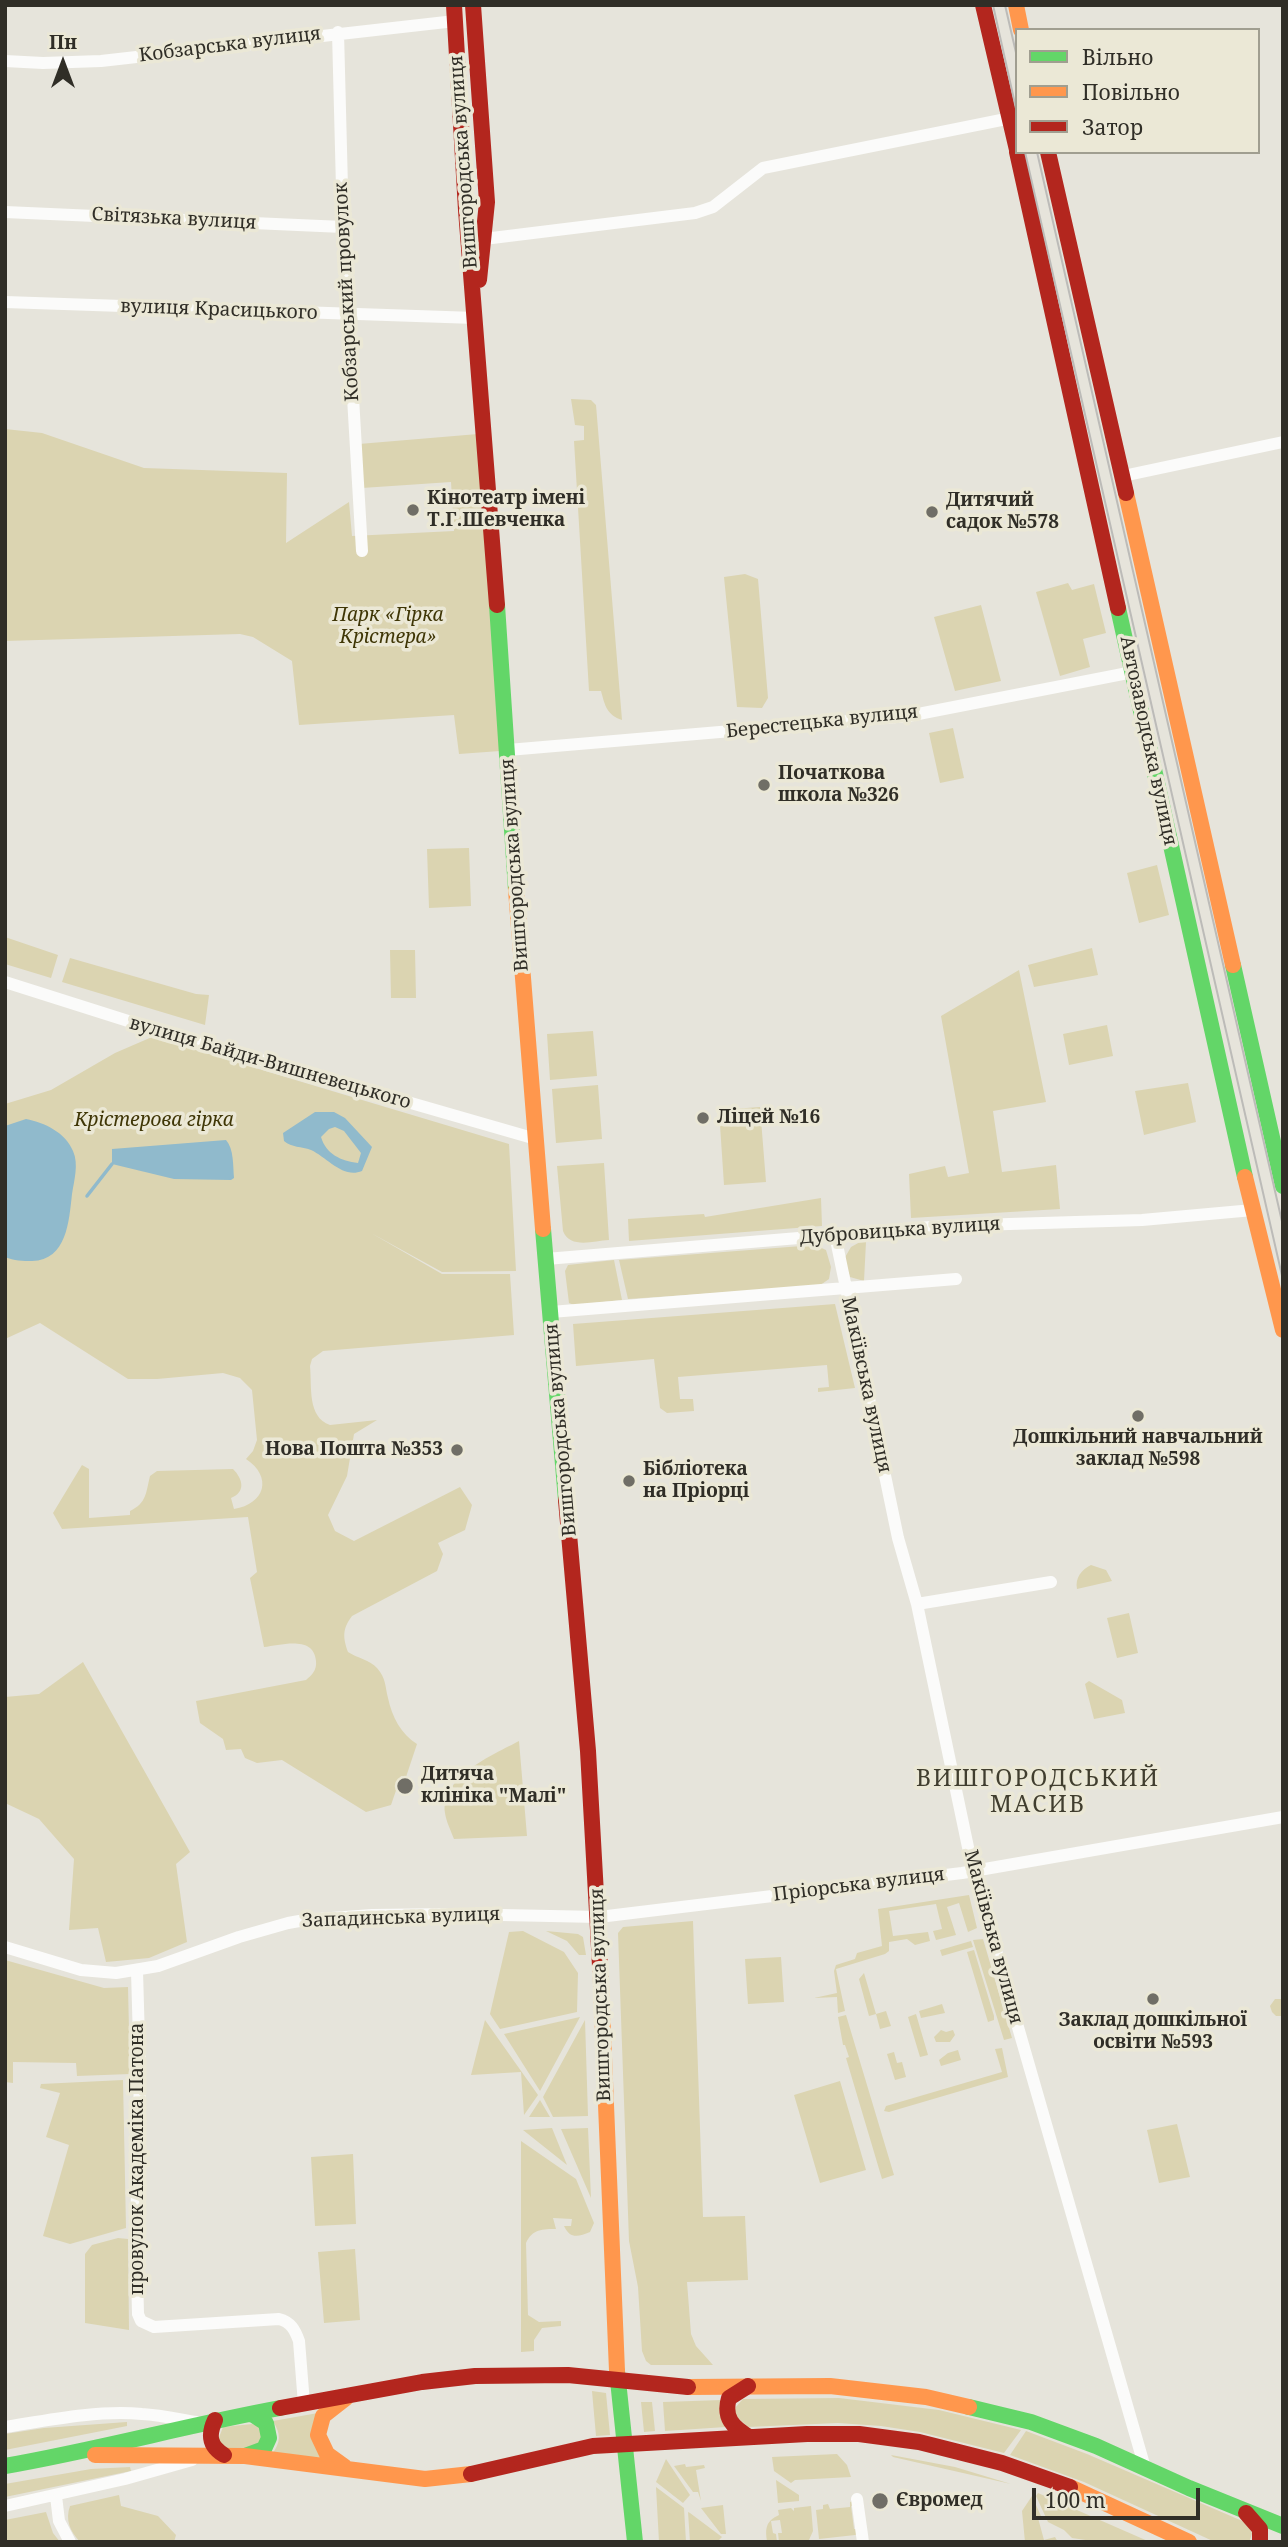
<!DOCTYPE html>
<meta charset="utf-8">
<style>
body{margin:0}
#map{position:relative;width:1288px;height:2547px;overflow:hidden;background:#e6e4db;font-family:"Noto Serif",serif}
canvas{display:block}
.frame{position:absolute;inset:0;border:7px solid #302e27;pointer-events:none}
.legend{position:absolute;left:1015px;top:28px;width:245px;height:126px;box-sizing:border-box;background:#ebe8d6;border:2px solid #a09e90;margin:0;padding:9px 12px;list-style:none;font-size:21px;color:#302e27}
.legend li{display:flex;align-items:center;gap:14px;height:35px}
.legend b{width:35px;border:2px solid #a09e90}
.north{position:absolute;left:28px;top:28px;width:70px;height:70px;-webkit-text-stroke:5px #ebe8d6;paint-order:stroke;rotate:0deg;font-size:19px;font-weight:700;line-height:28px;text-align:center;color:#302e27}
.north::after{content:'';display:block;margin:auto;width:24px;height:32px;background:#302e27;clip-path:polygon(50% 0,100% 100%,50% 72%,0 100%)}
.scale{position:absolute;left:1032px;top:2488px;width:168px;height:32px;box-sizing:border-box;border:4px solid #302e27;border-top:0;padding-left:9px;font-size:21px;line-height:24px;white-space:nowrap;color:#302e27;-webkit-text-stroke:5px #ebe8d6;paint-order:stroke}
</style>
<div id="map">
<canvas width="1288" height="2547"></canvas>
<div class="frame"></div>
<ul class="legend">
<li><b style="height:9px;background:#63d668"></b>Вільно</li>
<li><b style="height:9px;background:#ff974d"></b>Повільно</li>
<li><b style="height:9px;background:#b3261e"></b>Затор</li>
</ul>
<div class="north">Пн</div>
<div class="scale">100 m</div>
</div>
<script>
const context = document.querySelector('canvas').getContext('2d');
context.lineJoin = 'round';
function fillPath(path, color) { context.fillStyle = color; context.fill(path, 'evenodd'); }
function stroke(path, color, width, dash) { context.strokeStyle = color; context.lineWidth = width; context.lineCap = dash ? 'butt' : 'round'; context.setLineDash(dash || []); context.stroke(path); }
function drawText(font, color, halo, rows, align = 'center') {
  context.font = font + ' "Noto Serif",serif'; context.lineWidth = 7; context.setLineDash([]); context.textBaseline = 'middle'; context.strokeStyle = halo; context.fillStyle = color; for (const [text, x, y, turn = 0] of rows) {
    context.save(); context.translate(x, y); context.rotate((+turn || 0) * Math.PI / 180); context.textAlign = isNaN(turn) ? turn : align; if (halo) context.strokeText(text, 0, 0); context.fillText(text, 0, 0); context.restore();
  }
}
const green = new Path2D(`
 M571 399 591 400 596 405 622 720C607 715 605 706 601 691H589L574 441 584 440V426L575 425Z
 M5 429 42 433 144 468 287 473 286 543 349 502 352 536 454 531 451 482 362 488 359 444 478 434 500 751 459 754 454 715 299 725 292 661 253 637 240 634 5 641Z
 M745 574 758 579 768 698 762 708 737 707 724 577Z
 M1068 583 1072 590 1094 584 1106 633 1083 639 1090 667 1060 676 1036 592Z
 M981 605 1001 681 955 691 934 617Z
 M953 728 964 778 940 783 929 733Z
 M469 848 471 906 429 908 427 849Z
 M1157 865 1169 915 1139 923 1127 873Z
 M5 937 58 955 51 978 5 964Z
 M1092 948 1098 975 1034 987 1028 965Z
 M390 950H415L416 998H391Z
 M70 958 196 994 209 995 205 1025 62 982Z
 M1019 970 1046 1102 993 1111 1002 1172 1056 1165 1060 1209 911 1218 909 1174 945 1166 948 1177 969 1173 941 1016Z
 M1107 1025 1113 1056 1069 1065 1063 1034Z
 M593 1031 597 1076 550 1080 547 1034Z
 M152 1037 509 1144 516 1271 442 1272 371 1233 442 1274H510L514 1335 323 1351 312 1359 310 1366C312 1387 307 1417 330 1425L377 1420 354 1434 347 1476 328 1515 335 1531 354 1541 460 1487 472 1505 465 1530 438 1543 443 1554 437 1571 352 1616C342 1629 343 1638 348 1652 357 1658 370 1660 377 1668 386 1678 385 1686 388 1698 392 1717 401 1734 417 1744L406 1777 401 1776 391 1805 366 1812 282 1760 257 1763 245 1758 241 1749 226 1750 223 1739 200 1723 196 1701 306 1680C312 1675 317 1670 316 1661 314 1635 281 1645 264 1647L250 1578 257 1572 248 1517 62 1529 53 1513 82 1465 89 1469V1518L130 1515V1511C147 1503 146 1492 150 1476L157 1471 233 1469C243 1479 246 1492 231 1498L234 1509C265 1504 273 1477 246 1459L253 1451 257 1440 252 1390 240 1378 223 1373 157 1379H128L40 1323 5 1339V1104L51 1090 115 1053Z
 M1188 1083 1196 1122 1144 1135 1135 1091Z
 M598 1085 602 1139 556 1143 552 1089Z
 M760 1107 766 1182 724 1185 719 1110Z
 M604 1163 609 1240C593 1241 570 1249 563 1231L557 1166Z
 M821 1198 822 1226 629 1241 628 1219 704 1214 705 1217Z
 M860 1242H866L864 1281 850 1277 844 1259 851 1247Z
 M815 1245 826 1250 831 1267 829 1279 819 1286 628 1299 619 1260Z
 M614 1260 622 1300 574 1305 569 1303 565 1271 568 1265Z
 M835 1304 855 1388 818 1392V1388L829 1387 827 1365 678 1377 680 1399H693L694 1411 667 1413 660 1408 654 1359 576 1366 573 1324Z
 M1091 1565 1106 1570 1112 1581 1077 1589C1075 1578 1081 1570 1091 1565Z
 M1129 1613 1138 1653 1117 1658 1107 1618Z
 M83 1662 190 1852 176 1864 187 1942 149 1958 106 1962 98 1928 69 1930 74 1859 39 1819 5 1803V1697L39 1694Z
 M1089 1681 1122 1700 1125 1713 1094 1719 1085 1684Z
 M519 1741 527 1836 454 1839C451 1831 446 1821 445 1813 441 1776 493 1755 519 1741Z
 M969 1895 977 1928 968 1932 959 1903 947 1907 956 1935 936 1940 933 1931 942 1929 936 1904 889 1911 893 1936 928 1932 930 1941 915 1945 907 1939 889 1942V1951L885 1954 836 1969 845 2011 838 2013 837 1997 814 1998 837 1993 834 1971 836 1965 855 1959 857 1953 882 1946 878 1909Z
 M693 1921 703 2217 745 2216 748 2280 687 2282 691 2334 696 2346 713 2365H651L646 2361 642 2351 638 2287 629 2241 618 1933 623 1927Z
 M523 1931 564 1952 578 1973 577 2012 500 2029 490 2014 509 1932Z
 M546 1931 578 1934 583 1937 586 1955H579L567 1941Z
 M983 1939 1012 2038 1004 2040 973 1940Z
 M971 1941 973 1947 942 1956 940 1950Z
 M974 1950 994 2016V2020L988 2022 967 1952Z
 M781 1957 784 2002 748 2004 745 1959Z
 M5 1960 104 1988 128 1987 130 2074 77 2076 76 2063 13 2062V2083L5 2082Z
 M864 1973 876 2014 886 2011 891 2026 880 2029 876 2014 869 2016 859 1979Z
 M1275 1999H1283V2016H1276L1272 2012 1270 2006Z
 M942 2004 945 2013 921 2018 919 2011Z
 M916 2014 928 2055 920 2057 908 2017Z
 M846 2015 894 2175 882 2179 846 2058 849 2057 845 2045H843L838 2017Z
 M580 2017 540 2091 504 2034Z
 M485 2020 538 2095 524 2115 521 2072 471 2075Z
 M585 2020 588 2116 553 2117 543 2097Z
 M941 2030 946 2032 953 2030 955 2035 950 2042H936L934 2037Z
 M1002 2048 1008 2077 889 2112 884 2111 886 2106 1002 2072 995 2049Z
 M958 2050 961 2060 941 2066 939 2060 948 2053Z
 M894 2052 897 2063 902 2062 906 2077 895 2080 887 2054Z
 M123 2080 126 2228 70 2244 43 2236 69 2145 46 2137 60 2093 40 2088 41 2084Z
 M840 2081 866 2170 820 2183 794 2095Z
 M540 2100 550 2117H529Z
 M1177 2124 1190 2177 1159 2183 1147 2130Z
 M552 2128 567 2165 523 2130Z
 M588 2128 591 2198 561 2129Z
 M521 2141 576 2179 594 2223 590 2232C578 2237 570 2239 564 2226H571L572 2219 553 2218 556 2229C543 2229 532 2229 526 2243L528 2315 539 2322 561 2321V2326L542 2328 534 2340V2351L521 2352Z
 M353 2154 356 2224 315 2226 311 2157Z
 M118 2238 128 2239 129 2330 85 2323V2254L92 2245Z
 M355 2249 360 2320 324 2323 318 2252Z
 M592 2391 606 2393 610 2435 596 2436Z
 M839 2398 939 2410 1021 2430 1004 2453 920 2432 881 2426 838 2423 748 2427 735 2415V2408L743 2399Z
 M722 2400 726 2427 665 2431 663 2402Z
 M641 2402H652L655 2431 644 2432Z
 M318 2413 323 2460 272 2454C281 2442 281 2434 273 2421Z
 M127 2422V2426L5 2450V2434L44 2428Z
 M252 2424 261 2426V2448L227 2449 218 2440 223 2427Z
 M1026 2431 1087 2454 1247 2523 1252 2533 1250 2540 1215 2542 1084 2482 1010 2455Z
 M837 2454 847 2465 851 2477 795 2480 791 2483 774 2471 772 2457Z
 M891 2455 955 2467 1011 2484 893 2457Z
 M666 2459 690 2495 683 2503 656 2482Z
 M685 2464 686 2467 704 2465 705 2468 696 2470 701 2501 698 2492H693L674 2466Z
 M130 2467 131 2471 5 2497V2484L91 2469Z
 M776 2480 799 2495V2501L778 2503Z
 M656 2487 684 2508 686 2542H659Z
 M1038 2493 1150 2542H1099L1072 2538 1064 2530 1048 2522 1036 2496Z
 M119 2495 121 2506 158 2516 176 2535 174 2542H80C70 2531 65 2520 70 2506Z
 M1032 2496 1041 2516 1038 2518 1044 2540 1055 2537 1058 2542H1025L1022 2511Z
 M853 2501 859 2504 851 2506 854 2529H861V2533L855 2535 819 2539 816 2510 823 2509V2505L828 2504 830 2509 850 2507V2502Z
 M723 2505 726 2534H721L701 2508Z
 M811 2506 813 2531 809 2540 779 2542 778 2533H782L780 2520 771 2521 773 2533 776 2534 777 2542 767 2541C765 2528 766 2521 779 2515L778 2510 791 2508 794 2511V2508Z
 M46 2512 53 2533 60 2542H5V2520Z
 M688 2512 690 2513 722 2537 717 2542H690Z`);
const water = new Path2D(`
 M315 1112H334L345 1118 372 1147 362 1171C343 1179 328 1158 311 1150 301 1146 292 1148 284 1141L283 1133ZM335 1127 344 1131 361 1153 358 1163C341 1161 326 1154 321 1137L329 1129Z
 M26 1119C45 1123 65 1132 73 1151 79 1164 74 1181 72 1194 69 1221 67 1260 32 1261 23 1261 14 1261 5 1257V1126Z
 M226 1140C234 1149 233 1166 234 1178L231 1180 174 1179 112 1164V1149Z`);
const stream = new Path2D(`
 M87 1196 112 1164`);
const street = new Path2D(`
 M338 32 343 227 362 551
 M5 61 43 63 101 61 455 21
 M5 212 343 227
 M484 239 695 213 713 207 763 168 1016 117
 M5 302 475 318
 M1123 476 1283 442
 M508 750 908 716 1133 672
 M5 982 147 1027 536 1139
 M835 1235 898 1538 917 1604 973 1871 1145 2468
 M546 1259 943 1226 1142 1220 1253 1210
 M551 1312 956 1279
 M917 1604 1051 1582
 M5 1947 81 1970 116 1973 158 1966 239 1937 288 1923 305 1920 372 1915 453 1914 599 1917 962 1873 1283 1817
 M137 1971 140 2076 136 2231 138 2314 141 2321 154 2327 279 2319C291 2322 295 2330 299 2341L304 2404
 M5 2427C49 2420 97 2410 142 2414 160 2415 178 2419 196 2422
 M56 2496 59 2521 70 2542
 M857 2499 863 2542
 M5 2506 125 2479 192 2460`);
const fast = new Path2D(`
 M497 605 516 890
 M1118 608 1245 1177
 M1233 965 1283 1186
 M543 1229 566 1500
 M617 2371 635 2542
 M969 2407 1031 2422 1096 2446 1189 2488 1283 2526
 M245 2456 264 2449 269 2438 266 2423 252 2414
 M5 2466C97 2450 188 2425 280 2408`);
const slow = new Path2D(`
 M1016 5 1021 30
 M1126 493 1233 965
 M516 890 543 1229
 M1245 1177 1283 1330
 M601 1984 617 2371
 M688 2387 830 2386 926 2397 969 2407
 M95 2455 245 2456 425 2479 471 2474
 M345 2467 327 2454 318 2435 323 2416 346 2398
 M1070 2487 1189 2542`);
const jam = new Path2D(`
 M454 5 466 210 497 605
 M473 5 487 202 479 280
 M983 5 1017 150
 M1017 152 1118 608
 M1048 152 1126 493
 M566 1500 588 1751 601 1984
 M748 2386 729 2398C723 2418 733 2427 749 2437
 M280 2408 422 2382 475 2376 568 2375 688 2387
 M215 2420C208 2435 209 2446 224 2455
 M471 2474 593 2446 807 2434H859L919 2442 1002 2463 1070 2487
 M1246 2513 1260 2529V2542`);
const tram = new Path2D(`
 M993 5 1017 113
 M1005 5 1017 57
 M1025 152 1283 1280
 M1037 152 1283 1226`);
const markers = [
 [413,510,7,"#706e66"],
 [932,512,7,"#706e66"],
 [764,785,7,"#706e66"],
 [703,1118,7,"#706e66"],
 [1138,1416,7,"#706e66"],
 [457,1450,7,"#706e66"],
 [629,1481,7,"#706e66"],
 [405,1786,9,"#706e66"],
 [1153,1999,7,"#706e66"],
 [880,2501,9,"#706e66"]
];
const streetNames = [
 ["Кобзарська вулиця",230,45,-7],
 ["Вишгородська вулиця",464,162,-94],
 ["Світязька вулиця",174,219,3],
 ["Кобзарський провулок",347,292,-93],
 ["вулиця Красицького",219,310,2],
 ["Берестецька вулиця",822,722,-6],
 ["Автозаводська вулиця",1148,741,78],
 ["Вишгородська вулиця",515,865,-94],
 ["вулиця Байди-Вишневецького",270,1063,16],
 ["Дубровицька вулиця",900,1231,-4],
 ["Макіївська вулиця",866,1385,78],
 ["Вишгородська вулиця",561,1430,-95],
 ["Пріорська вулиця",859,1885,-7],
 ["Западинська вулиця",401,1918,-2],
 ["Макіївська вулиця",993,1937,75],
 ["Вишгородська вулиця",601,1995,-92],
 ["провулок Академіка Патона",138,2159,-90]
];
const poiNames = [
 ["Кінотеатр імені",427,499],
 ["Т.Г.Шевченка",427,521],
 ["Дитячий",946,501],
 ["садок №578",946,523],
 ["Початкова",778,774],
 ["школа №326",778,796],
 ["Ліцей №16",717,1118],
 ["Дошкільний навчальний",1138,1438,"center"],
 ["заклад №598",1138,1460,"center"],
 ["Нова Пошта №353",443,1450,"right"],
 ["Бібліотека",643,1470],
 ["на Пріорці",643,1492],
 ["Дитяча",421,1775],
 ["клініка \"Малі\"",421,1797],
 ["Заклад дошкільної",1153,2021,"center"],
 ["освіти №593",1153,2043,"center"],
 ["Євромед",896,2501]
];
const parkNames = [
 ["Парк «Гірка",388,616],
 ["Крістера»",388,638],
 ["Крістерова гірка",154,1121]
];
const quarterNames = [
 ["ВИШГОРОДСЬКИЙ",1038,1779],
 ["МАСИВ",1038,1805]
];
fillPath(green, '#dbd4b1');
fillPath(water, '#90bacc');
stroke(stream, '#90bacc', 3.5);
stroke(street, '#fbfbfa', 12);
stroke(fast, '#63d668', 16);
stroke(slow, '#ff974d', 16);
stroke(jam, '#b3261e', 16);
stroke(tram, '#bcbbb8', 2);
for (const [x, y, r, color] of markers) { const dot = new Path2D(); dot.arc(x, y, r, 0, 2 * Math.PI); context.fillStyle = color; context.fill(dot); stroke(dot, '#ebe8d6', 2.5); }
drawText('19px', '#302e27', '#ebe8d6', streetNames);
drawText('bold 19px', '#302e27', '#ebe8d6', poiNames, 'left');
drawText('italic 19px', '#3f3606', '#ebe8d6', parkNames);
context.letterSpacing = '2px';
drawText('23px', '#413e2f', '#ebe8d6', quarterNames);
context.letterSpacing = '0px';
</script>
